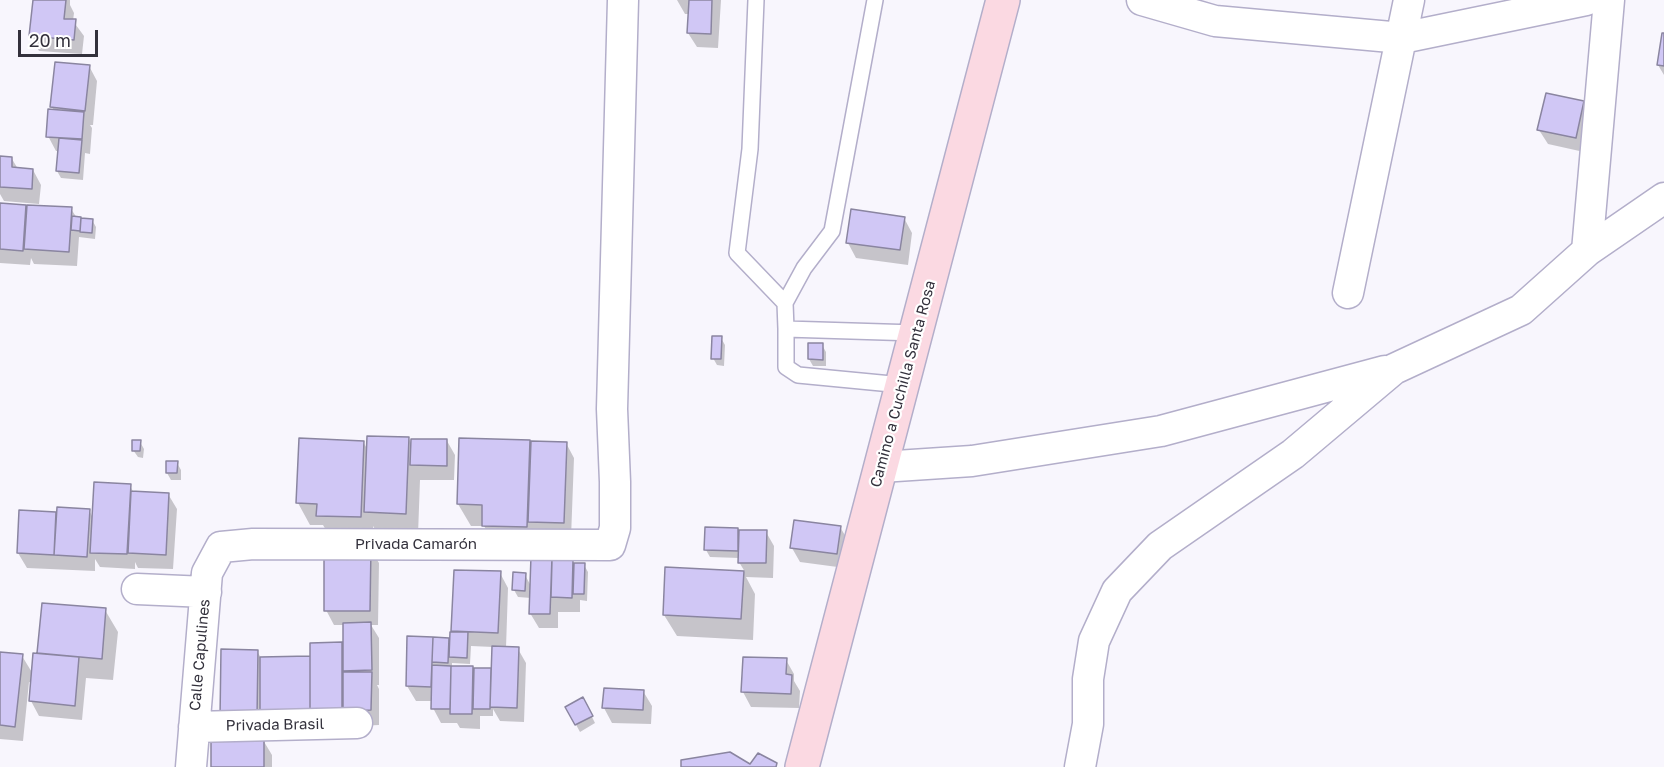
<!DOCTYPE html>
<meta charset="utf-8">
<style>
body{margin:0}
#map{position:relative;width:1664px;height:767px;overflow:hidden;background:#f8f6fd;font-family:"Golos Text",sans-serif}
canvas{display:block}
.scale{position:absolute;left:18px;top:30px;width:80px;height:27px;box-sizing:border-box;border:3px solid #33313c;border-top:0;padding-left:8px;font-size:18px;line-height:21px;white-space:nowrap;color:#33313c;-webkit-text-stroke:4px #fff;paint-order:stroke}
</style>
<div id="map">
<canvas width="1664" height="767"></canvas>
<div class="scale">20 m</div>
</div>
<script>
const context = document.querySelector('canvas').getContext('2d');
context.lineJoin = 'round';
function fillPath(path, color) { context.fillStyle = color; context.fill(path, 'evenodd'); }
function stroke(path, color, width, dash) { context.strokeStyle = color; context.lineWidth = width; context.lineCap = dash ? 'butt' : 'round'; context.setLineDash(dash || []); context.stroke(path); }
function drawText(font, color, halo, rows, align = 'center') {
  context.font = font + ' "Golos Text",sans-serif'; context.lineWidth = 4.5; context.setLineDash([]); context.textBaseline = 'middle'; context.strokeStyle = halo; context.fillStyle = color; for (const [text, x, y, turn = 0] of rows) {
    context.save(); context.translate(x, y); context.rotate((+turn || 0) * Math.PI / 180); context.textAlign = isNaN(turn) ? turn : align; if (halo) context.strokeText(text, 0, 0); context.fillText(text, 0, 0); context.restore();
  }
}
const shadow = new Path2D(`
 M34 0H70V5L74 13 73 21 84 36 82 54 39 51 31 36Z
 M677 0H721L718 48 697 47 688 33 689 14H685Z
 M1664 35V75L1658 65Z
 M89 66 97 81 93 125H90L92 128 90 154 85 153 83 180 61 178 57 171 59 151H56L48 136 54 111 52 107Z
 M1583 102 1592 117 1584 152 1548 144 1539 130Z
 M0 158 12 159 18 169 33 170 41 185 39 204 4 201 0 194Z
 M0 205 25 206 28 212 71 209 77 218 92 220 96 227 95 239 79 237 77 266 34 264 31 258 30 265 0 263Z
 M904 218 912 233 908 265 856 258 848 243Z
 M721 338 725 345 724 366 717 365 713 358Z
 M822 345 826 352V366H813L809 359Z
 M409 439 412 445 447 441 455 455 454 480H420L418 535 378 534 373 526V539L330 537 323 525H310L298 503 363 442 368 450Z
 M460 439 529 441 533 447 566 443 574 458 571 538 496 547 484 526H471L458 504Z
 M140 442 144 449 143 458 138 457 133 450Z
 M177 463 181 470V480H171L167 473Z
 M130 486 134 493 168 494 177 509 173 569 138 568 135 562V569L100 567 95 559V571L27 568 18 553 21 512 58 514 89 510 93 518Z
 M840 527 849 542 845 568 800 562 792 548Z
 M706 528 766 532 774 546 773 578 746 577 755 594 753 640 677 636 664 615 667 569 745 572 739 562V558L710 557 706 550Z
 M370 548 379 563 378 625H371L379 638V685H377L379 689V725L230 732 257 651 261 658H312V644H344V625H334L326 610Z
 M551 558 553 561 573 562 574 565H584L588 572 587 601 580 600V612H558V628H539L530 613 531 598 518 597 514 590 525 575 531 586Z
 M500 573 508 588 506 648 518 649 526 663 524 722 500 721 493 709V716H480V729L460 728 457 723H441L433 708V701H416L407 686 408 638 451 639 454 633 453 630ZM471 646 493 647V674L490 670 452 667V663L470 664Z
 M105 610 118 632 113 680 86 678 82 720 39 716 31 701 32 683 29 682 23 741 0 739V653L22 656 33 674 40 655 39 653Z
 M786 660 794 674V681L800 691 799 708 751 707 743 692Z
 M643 691 652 706 651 724 612 723 604 708Z
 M583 699 595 723 580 732 567 708Z
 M263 740 272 755V767H212Z`);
const building = new Path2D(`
 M33 0H66L64 19H76L74 40 29 36Z
 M689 0H712L711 34 687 33Z
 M1662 33H1664V66L1657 65Z
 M55 62 90 65 85 111 50 107Z
 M1546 93 1584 101 1576 138 1537 130Z
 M48 109 84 112 82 139 46 137Z
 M59 138 82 140 79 173 56 171Z
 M0 156 12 157V167L33 169 32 189 0 187Z
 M0 203 26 205 23 251 0 249Z
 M27 205 72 207 69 252 24 249Z
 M851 209 905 217 900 250 846 243Z
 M72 216 81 217 80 231 71 230Z
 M81 218 93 219 92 233 80 232Z
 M712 336H722L721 359H711Z
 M808 343H823V360L808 359Z
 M367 436 409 437 406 514 364 512Z
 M299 438 364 441 361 517 316 516 317 504 296 503Z
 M459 438 530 440 527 527 482 526V505L457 504Z
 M411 439H447V466L410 465Z
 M132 440H141L140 451H132Z
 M531 441 567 442 564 523 528 522Z
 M166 461H178L177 473H166Z
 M94 482 131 484 127 554 90 553Z
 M131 491 169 493 166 555 128 553Z
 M57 507 90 509 87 557 54 555Z
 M19 510 56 512 54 555 17 553Z
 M794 520 841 526 837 554 790 548Z
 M705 527 738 528V551L704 550Z
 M739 530H767L766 563H738Z
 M324 547H371L370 611H324Z
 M531 556 552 557 550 614H529Z
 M552 560H573L572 598 551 597Z
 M574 563H585L584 594H573Z
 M665 567 744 571 741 619 663 615Z
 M454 570 501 571 498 633 451 631Z
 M513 572 526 573 525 591 512 590Z
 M42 603 106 608 102 659 37 653Z
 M371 622 372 670 343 671V623Z
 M450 632H468L467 658 449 657Z
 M407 636 433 637 431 687 406 686Z
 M433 637 449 638 448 663 432 662Z
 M342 642V715H310V643Z
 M492 646 519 647 517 708 490 707Z
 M221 649 258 650 257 718H220Z
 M0 652 23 654 15 727 0 725Z
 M33 653 79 657 75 706 29 701Z
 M310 656V717H260V657Z
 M743 657 787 658 786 674 792 675 791 694 741 692Z
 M432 665 451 666 450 709H431Z
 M451 666H473L472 714H450Z
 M474 668H491L490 709H473Z
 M343 672H372L371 710 343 711Z
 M604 688 644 690 643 710 602 708Z
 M583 697 593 716 575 725 565 707Z
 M211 738 264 739V767H211Z
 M730 752 750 764 758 753 777 763 776 767H681V760Z`);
const lane = new Path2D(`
 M756 0 750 149 737 253 785 303
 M786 329 785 303 804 268 832 231 875 0
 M902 385 798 375 786 367V329L916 333`);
const street = new Path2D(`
 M1142 0 1215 21 1402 38 1586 0
 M1587 251 1609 0
 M1348 293 1409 0
 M881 467 972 461 1161 431 1385 371
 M137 589 206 592
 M194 727 357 723
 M191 767 207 573 221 547 253 544 610 545 615 528V482L612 409 623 0
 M1080 767 1088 724V679L1094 641 1117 591 1160 546 1293 454 1394 369 1521 310 1587 251 1664 198`);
const secondary = new Path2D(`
 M802 767 1003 0`);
const streetNames = [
 ["Camino a Cuchilla Santa Rosa",903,384,-75],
 ["Privada Camarón",416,544],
 ["Calle Capulines",200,655,-85],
 ["Privada Brasil",275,725,-1]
];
fillPath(shadow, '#0003');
fillPath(building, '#d0c7f5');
stroke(building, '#8a85a0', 1.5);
stroke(lane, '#b3aeca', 18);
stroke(street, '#b3aeca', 33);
stroke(secondary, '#b3aeca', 36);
stroke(lane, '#fff', 15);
stroke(street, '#fff', 30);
stroke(secondary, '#fbd9e2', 33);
drawText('15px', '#33313c', '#fff', streetNames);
</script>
